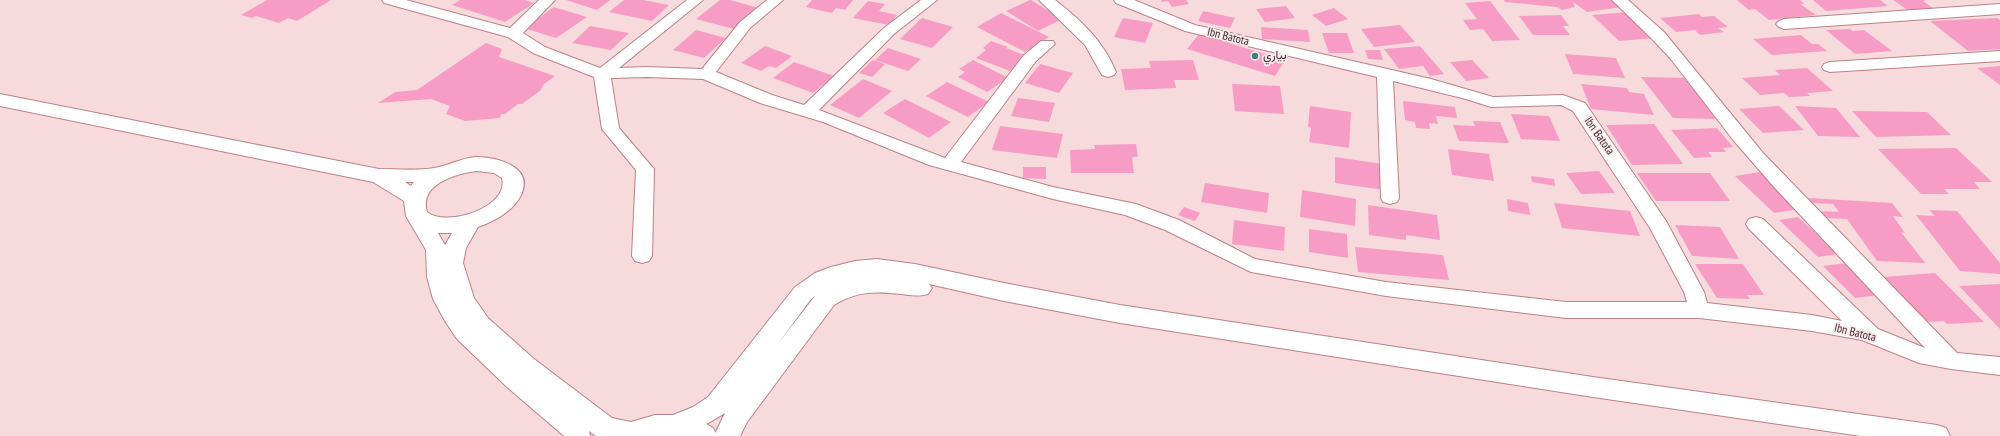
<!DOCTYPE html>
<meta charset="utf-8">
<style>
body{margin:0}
canvas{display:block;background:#f6dadc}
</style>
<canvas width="2000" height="436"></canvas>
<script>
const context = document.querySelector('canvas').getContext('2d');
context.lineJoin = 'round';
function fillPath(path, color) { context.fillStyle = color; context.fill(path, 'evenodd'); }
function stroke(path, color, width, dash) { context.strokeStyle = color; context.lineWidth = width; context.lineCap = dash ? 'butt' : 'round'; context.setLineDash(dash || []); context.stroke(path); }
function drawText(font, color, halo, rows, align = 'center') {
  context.font = font + ' "PT Sans Narrow",Vazirmatn,sans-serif'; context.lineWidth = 3.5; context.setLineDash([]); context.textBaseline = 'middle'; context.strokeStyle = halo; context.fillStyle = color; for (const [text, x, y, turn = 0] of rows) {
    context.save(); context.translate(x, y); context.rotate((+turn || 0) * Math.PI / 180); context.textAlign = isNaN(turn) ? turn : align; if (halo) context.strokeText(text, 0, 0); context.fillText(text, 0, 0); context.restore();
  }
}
const building = new Path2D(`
 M267 0H331L297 21 288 18 279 23 256 16 252 18 241 15Z
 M460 0H525L534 3 505 22 452 5Z
 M566 0H610L597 10Z
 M624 0H643L669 5 652 21 609 12Z
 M720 0H730L759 8 734 29 696 19Z
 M812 0H853L845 10 836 8 832 13 806 7Z
 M1030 0H1031L1062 19 1038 31 1006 11Z
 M1161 0H1186L1189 4 1172 7 1168 1 1162 2Z
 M1504 0H1612L1622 7 1587 12 1573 2 1575 7 1562 10 1557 7 1505 2Z
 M1737 0H1800L1804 4H1800L1816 15 1769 20 1755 9 1749 10Z
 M1813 0H1880L1888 6 1826 11Z
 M1893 0H1927L1923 1 1934 9 1909 11Z
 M868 1 885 4 879 11 897 15 889 25 853 18Z
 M1490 1 1520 40 1492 41 1483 29 1470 30 1463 20 1477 19 1465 3Z
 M1286 6 1295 18 1265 22 1256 9Z
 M554 7 587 17 556 38 524 28Z
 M1334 8 1348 19 1326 26 1312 15Z
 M1203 11 1235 18 1230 28 1198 21Z
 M1629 12 1656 38 1619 41 1592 15Z
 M1001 13 1049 37 1025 52 977 27Z
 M1699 14 1702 17 1714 16 1728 27 1718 28 1724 32 1700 35 1695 30 1676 32 1660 18Z
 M1561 15 1569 26H1563L1570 35H1533L1519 16Z
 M922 18 953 27 932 48 900 39Z
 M1123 18 1153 23 1145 43 1114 37Z
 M1997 18 2000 20V49L1968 51 1930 21Z
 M1400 25 1415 42 1374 47 1361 29Z
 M590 26 629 33 611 50 572 43Z
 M1261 27 1308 30 1310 42 1262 39Z
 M1850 29 1853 31 1864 30 1892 51 1855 54 1826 30Z
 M696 30 726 38 704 58 673 50Z
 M1322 33H1347L1354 53H1329Z
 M1199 34 1285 60 1275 76 1187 49Z
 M1801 35 1812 44H1818L1827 51 1772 55 1753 39Z
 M991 41 1008 47 1006 48 1027 56 1010 71 976 58 986 50 983 48Z
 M486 43 502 49 499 57 555 76 543 85 541 90 522 104H518L505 114H501L500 118 465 121 446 114 450 106 431 99 378 103 395 92 417 90Z
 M765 46 792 56 776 68 769 66 761 71 741 63Z
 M1420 46 1444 74 1430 76 1423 66 1399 69 1384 49Z
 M888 48 921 59 908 71 875 60Z
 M1365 50H1380L1383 60 1368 59Z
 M1565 54 1616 58 1625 78 1573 74Z
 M873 60 885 64 872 77 859 73Z
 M973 60 1008 78 987 92 958 77 965 72 959 69Z
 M1193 60 1199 80H1174L1176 88 1125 90 1121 69 1151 68 1149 61Z
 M1472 60 1489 78 1466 81 1450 62Z
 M794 62 834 76 813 93 773 78Z
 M1040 64 1073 73 1059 93 1025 83Z
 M2000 66V85L1977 68Z
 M1807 68 1833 91 1807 93 1810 96 1789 97 1784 93 1760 95 1742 78 1780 75 1775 70Z
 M1641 77 1691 78 1722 119 1673 118Z
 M863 79 892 91 859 118 830 105Z
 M947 82 989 102 968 117 926 96Z
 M1232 84 1280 86 1284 114 1235 111Z
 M1581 84 1627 88 1629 92 1644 94 1654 115 1591 109Z
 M1018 98 1055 103 1049 122 1011 116Z
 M905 99 951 122 929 138 883 113Z
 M1403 101 1455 107 1457 118 1436 116 1438 124 1429 123 1430 129 1416 128 1415 122 1405 120Z
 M1310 106 1351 112 1349 148 1309 142 1311 128 1308 127Z
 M1779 106 1804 130 1763 133 1739 109Z
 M1795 106 1836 108 1860 137 1818 136Z
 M1852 111 1927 112 1951 135 1876 137Z
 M1511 114 1549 116 1560 141 1521 139Z
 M1473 121 1500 122 1509 143 1459 141 1453 125 1475 126Z
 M1654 124 1683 164 1632 165 1606 125Z
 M1000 126 1063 134 1057 158 992 150Z
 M1717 128 1733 147 1723 148 1726 152H1708L1712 157 1694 158 1671 130Z
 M1136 144 1138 157H1132L1134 173H1071L1070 150 1095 149 1094 145Z
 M1956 148 1992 182H1974L1980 189H1944L1949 194H1921L1878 149Z
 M1448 149 1489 154 1494 181 1452 175Z
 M1335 157 1383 164 1384 190 1335 183Z
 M1023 167H1046V179L1023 178Z
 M1599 171 1615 193 1581 194 1566 173Z
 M1760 172 1800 209 1774 213 1735 176Z
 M1637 173H1710L1730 201H1656Z
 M1531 176 1554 179 1555 186 1532 182Z
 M1205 183 1269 193 1267 213 1201 202Z
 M1302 190 1356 199 1355 226 1300 217Z
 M1809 198 1892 203 1903 217 1893 216 1905 233 1901 232 1925 263 1877 261 1847 219 1824 218 1819 211 1839 212 1833 204 1812 203Z
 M1507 199 1528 203 1530 215 1508 211Z
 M1554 203 1630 211 1640 236 1562 228Z
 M1368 205 1437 215 1440 240 1406 235V240L1369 235Z
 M1184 207 1200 213 1195 221 1178 215Z
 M1929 210 1957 211 2000 263V274L1960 271 1916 215 1935 216Z
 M1798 217 1838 254 1818 257 1779 220Z
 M1234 220 1285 227 1284 251 1232 244Z
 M1675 225 1720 227 1739 259 1692 256Z
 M1309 229 1347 234 1348 258 1309 252Z
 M1355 247 1443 255 1449 280 1358 272Z
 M1847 263 1879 295 1855 298 1823 266Z
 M1695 264H1743L1764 295H1747L1750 299 1717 298Z
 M1935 273 1984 322 1947 324 1944 321 1926 322 1883 277Z
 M2000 284V329L1959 286Z`);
const street = new Path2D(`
 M382 0H406L510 28 539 0H555L523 33 545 47 600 68 687 0H703L619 68 647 67 702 69 740 22 767 0H783L750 28 716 72 772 95 804 105 884 28 921 0H937L894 34 819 110 945 158 1024 55 1041 41H1053L1055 44 1036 61 961 162 1053 187 1136 204 1179 220 1255 259 1386 282 1566 302H1687L1684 292 1650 228 1573 111 1561 105 1491 107 1466 99 1393 81 1399 198 1397 202 1390 204 1383 202 1381 198 1377 77 1185 31 1116 3 1114 0H1134L1195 25 1431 79 1493 97 1563 95 1585 103 1666 221 1704 292 1707 303 1812 315 1842 321 1749 229 1746 224 1749 219 1756 217 1763 219 1878 329 1925 348 1774 187 1734 141 1670 58 1652 39 1612 0H1628L1664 32 1763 153 1957 353 2000 357V375L1951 369 1919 363 1862 340 1812 331 1699 318H1566L1386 296 1251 272 1165 230 1125 215 1053 199 929 165 823 122 760 103 703 79 647 77 611 78 619 128 654 169 652 256 649 261 642 263 635 261 632 256 636 170 602 129 594 77 533 53 508 37 384 3Z
 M1039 0H1055C1081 20 1104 42 1116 72L1114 75 1108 77 1102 75 1085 45Z
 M2000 4V14L1784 29 1779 27 1776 24 1779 21 1784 19Z
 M2000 51V61L1830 72 1824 70 1822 67 1824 64 1830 62Z`);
const secondary = new Path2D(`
 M877 259 915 264 1004 283 1120 305 1593 377 1937 425 1946 428 1950 436H1861L1593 397 1120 323 1004 301 929 284 932 288 928 294C919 297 911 295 901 294 876 291 856 291 834 305L747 422 740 436H714L725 413C715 419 688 436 677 436 674 436 670 434 668 433L664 425 668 417 693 407 708 397 795 287 815 273 831 267 855 261ZM815 296 777 345 811 299Z`);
const highway = new Path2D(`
 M0 94 379 169C397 169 417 171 434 168 448 166 461 158 476 157 496 157 533 166 522 193 514 211 495 221 478 227L466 248 463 263 474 298 488 318 534 359 612 418 631 422 655 415H676L705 423 713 428 717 436H596L589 431 590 436H564L507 387 457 339 445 321 433 299 427 277 426 250 406 216 404 201 373 182 0 106ZM476 171 494 173 502 178C510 207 447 228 427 212 419 184 455 174 476 171ZM405 182H414L411 186ZM438 233H452L445 245Z`);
const markers = [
 [1255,56,4,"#3b8380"]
];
const streetNames = [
 ["Ibn Batota",1228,37,14],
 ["Ibn Batota",1599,136,55],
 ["Ibn Batota",1855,333,14]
];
const poiNames = [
 ["بياري",1263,56]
];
fillPath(building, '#f79dc5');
stroke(street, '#bf8087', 2);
stroke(secondary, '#bf8087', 2);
stroke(highway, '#bf8087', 2);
fillPath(street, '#fff');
fillPath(secondary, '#fff');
fillPath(highway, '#fff');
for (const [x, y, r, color] of markers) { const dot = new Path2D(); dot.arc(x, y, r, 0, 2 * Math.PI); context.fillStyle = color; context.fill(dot); stroke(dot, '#faebec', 1.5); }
drawText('12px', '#482d30', '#faebec', streetNames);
drawText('12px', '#482d30', '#faebec', poiNames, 'left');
</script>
